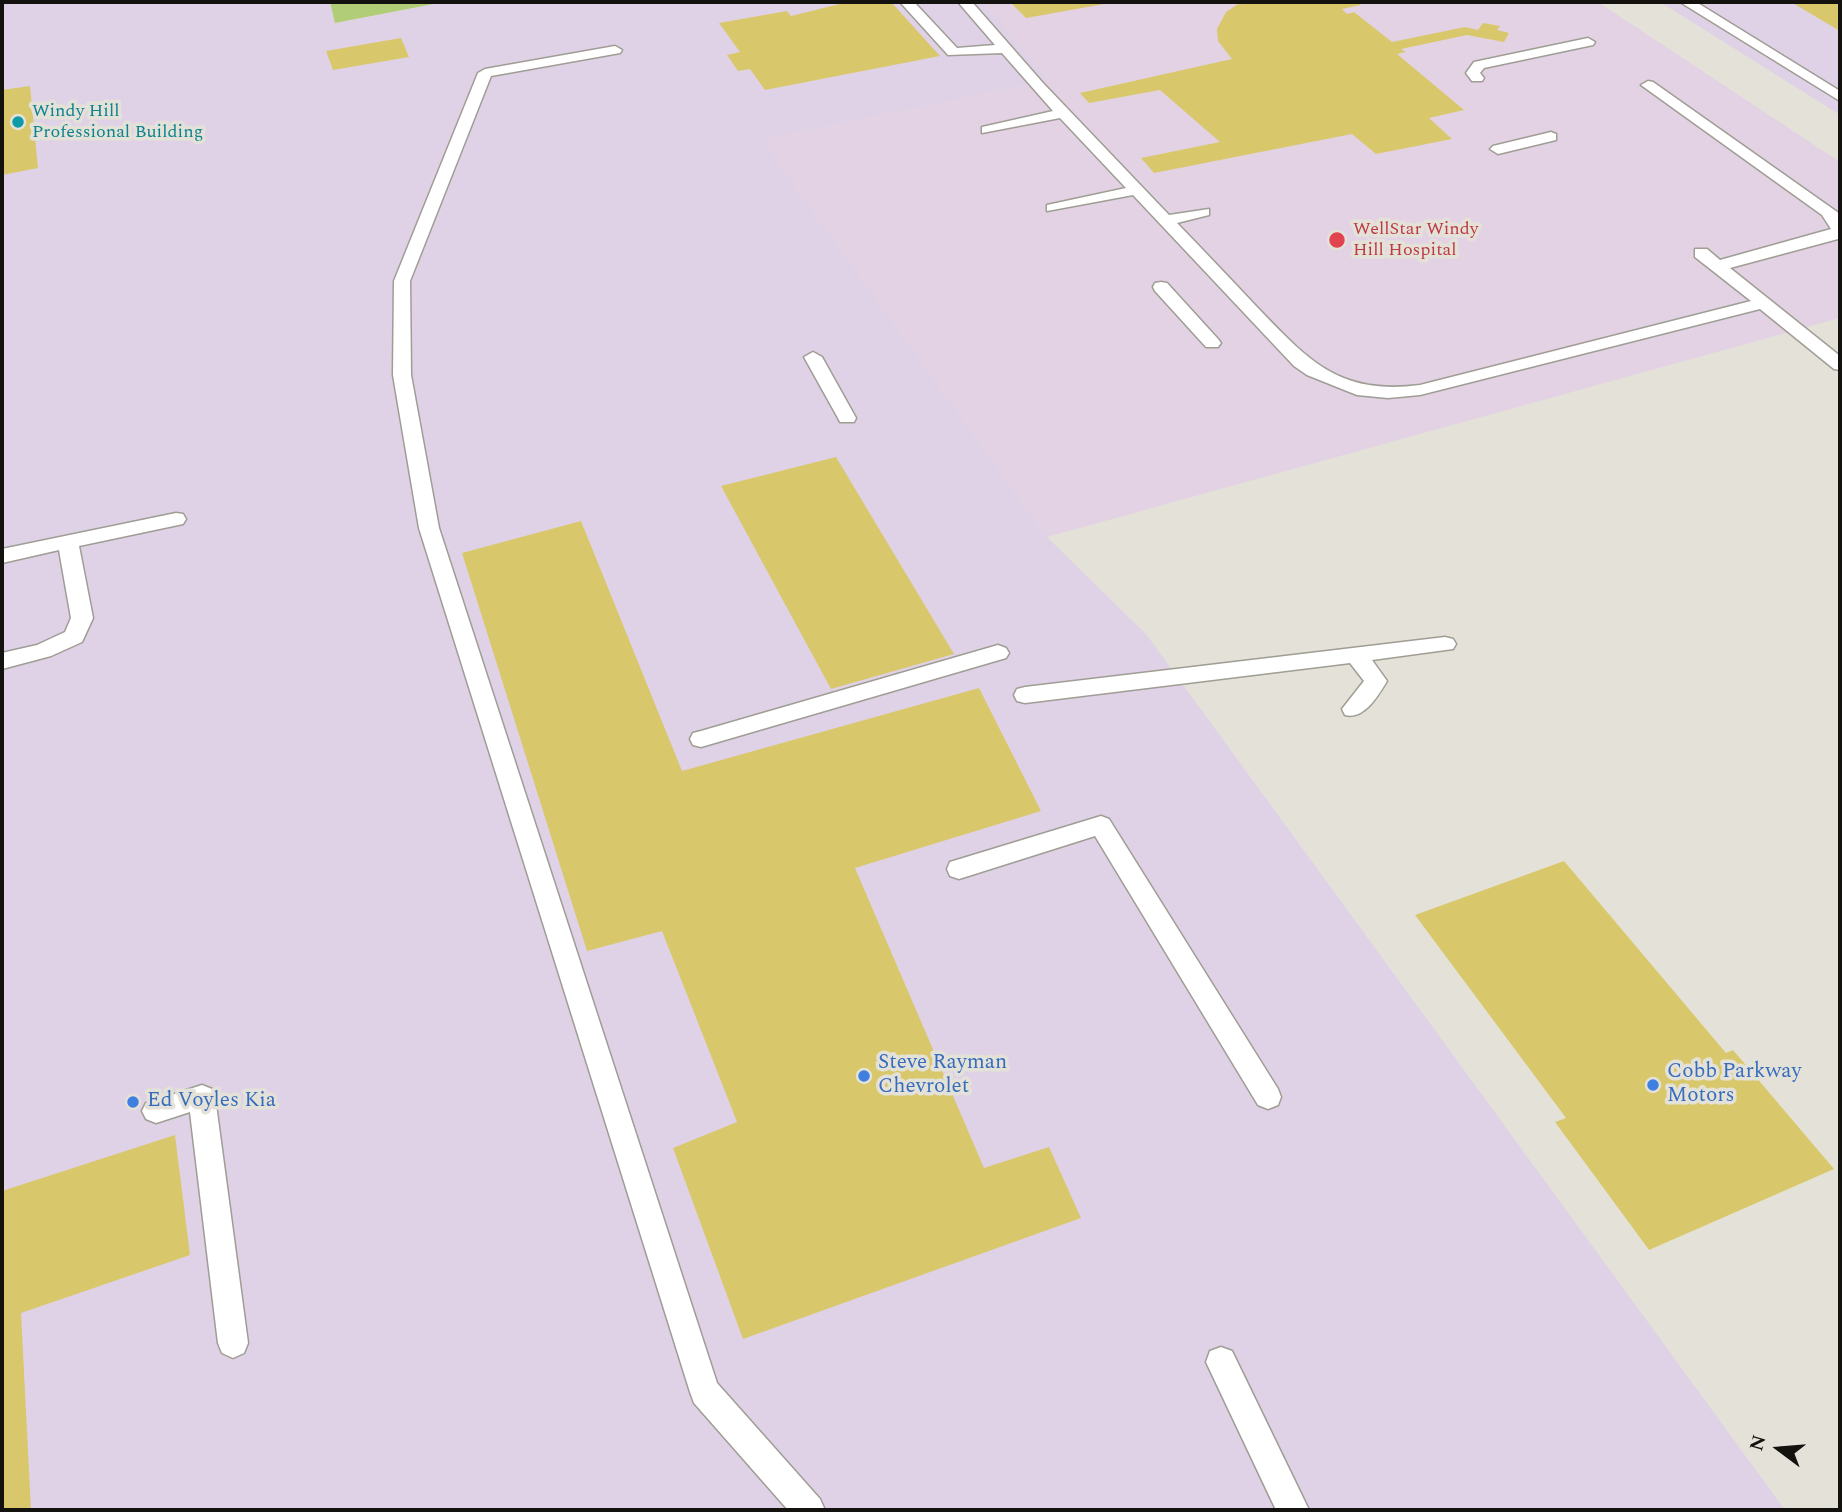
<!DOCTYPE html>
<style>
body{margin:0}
#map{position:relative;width:1842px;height:1512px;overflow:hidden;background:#e4e2d8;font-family:Spectral,serif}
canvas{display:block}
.frame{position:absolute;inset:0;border:4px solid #13120f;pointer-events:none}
.north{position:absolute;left:1744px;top:1414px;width:70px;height:70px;-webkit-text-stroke:5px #e4e2d8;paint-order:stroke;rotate:286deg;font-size:19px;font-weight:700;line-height:28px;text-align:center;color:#13120f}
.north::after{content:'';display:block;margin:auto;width:24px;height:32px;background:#13120f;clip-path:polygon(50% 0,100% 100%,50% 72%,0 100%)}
</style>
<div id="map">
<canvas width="1842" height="1512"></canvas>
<div class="frame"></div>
<div class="north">N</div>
</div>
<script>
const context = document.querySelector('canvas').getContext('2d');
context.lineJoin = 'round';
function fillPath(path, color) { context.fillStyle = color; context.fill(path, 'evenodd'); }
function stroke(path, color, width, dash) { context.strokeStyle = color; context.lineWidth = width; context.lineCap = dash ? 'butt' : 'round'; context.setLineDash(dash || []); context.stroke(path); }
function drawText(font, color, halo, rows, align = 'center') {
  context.font = font + ' Spectral,serif'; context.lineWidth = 7; context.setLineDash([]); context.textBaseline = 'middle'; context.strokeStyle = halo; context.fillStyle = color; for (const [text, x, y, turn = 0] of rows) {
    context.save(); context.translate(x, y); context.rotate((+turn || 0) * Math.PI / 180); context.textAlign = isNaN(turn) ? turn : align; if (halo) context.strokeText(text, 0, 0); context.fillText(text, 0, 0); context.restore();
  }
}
const commercial = new Path2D(`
 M2 2H330L336 23 444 2H983L1049 80 762 140 1047 537 1146 634 1785 1510H2Z
 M1660 2H1840V115Z`);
const medical = new Path2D(`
 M983 2H1598L1840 162V318L1047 537 761 140 1048 80Z`);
const green = new Path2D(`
 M330 2H444L335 23Z`);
const building = new Path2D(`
 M848 2H891L940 56 765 90 750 69 738 71 727 55 740 52 719 23 787 11 791 16Z
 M1010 2H1110V3L1026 18Z
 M1241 2H1356L1361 5 1342 9 1347 14 1354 12 1392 42 1465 27 1478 30 1483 23 1500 26 1497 30 1509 33 1504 42 1467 35 1401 49 1406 52 1397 54 1464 110 1429 118 1452 139 1376 154 1352 134 1154 173 1141 158 1220 142 1160 90 1089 103 1080 93 1232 59 1218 41 1217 29 1226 12Z
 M1791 2H1840V31Z
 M401 38 409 57 333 70 326 51Z
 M30 86 38 168 2 175V90Z
 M836 457 954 654 831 689 721 486Z
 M581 521 682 771 979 688 1041 811 855 868 984 1168 1049 1147 1081 1218 743 1339 673 1148 737 1122 662 931 587 951 462 553Z
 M1564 861 1726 1053 1733 1050 1834 1169 1649 1250 1555 1122 1566 1118 1415 915Z
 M175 1135 190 1255 21 1313 31 1510H2V1191Z`);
const lane = new Path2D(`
 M900 2H914L957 48 995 45 958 2H972L1043 83 1169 215 1209 209V215L1177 223C1203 250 1229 277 1255 305 1307 359 1338 396 1420 385L1751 301 1695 257V249H1707L1720 260 1831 229 1822 215 1641 85 1648 81 1653 82 1840 214 1838 239 1730 268 1840 356V370L1834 369 1760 309 1420 395 1388 398 1357 395 1307 375 1294 366 1133 195 1047 211V205L1126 188 1060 118 982 133V127L1053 111 1002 53 948 55Z
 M1680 2H1696L1840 91V101Z
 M1588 38 1595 42 1593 45 1484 68 1480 73 1484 78 1482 81H1472L1466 73 1474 62Z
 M615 46 622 50 620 53 491 76 410 281 411 375 439 528 717 1383 820 1499 825 1510H788L694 1403 690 1392 419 528 393 375 394 281 478 73 485 69Z
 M1551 132 1556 134V140L1498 154 1490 149 1493 146Z
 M1161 282 1167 283 1218 339 1221 343 1218 347H1206L1155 291 1153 287 1155 283Z
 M813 352 822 357 856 418 854 422H840L838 418 804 357Z
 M176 513 183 514 186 519 183 524 79 546 93 618 82 642 51 656 2 669V653L37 645 65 632 71 618 59 550 2 563V549Z
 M1445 637 1453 639 1456 644 1453 649 1372 660 1387 681C1378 696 1364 720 1345 715L1342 709 1364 681 1350 663 1025 703 1017 701 1014 695 1017 689 1025 687Z
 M998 645 1006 648 1009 653 1006 658 701 747 693 745 690 739 693 733 701 731Z
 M1101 816 1109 819 1278 1089 1281 1097 1278 1105 1268 1109 1258 1105 1095 836 959 879 950 876 947 869 950 862Z
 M202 1085 212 1089 215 1097 248 1343 244 1353 233 1358 222 1353 218 1343 190 1112 156 1123 146 1119 142 1111 146 1103Z
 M1221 1347 1232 1351 1309 1510H1276L1206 1362 1210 1351Z`);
const markers = [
 [18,122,7,"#0f9aa8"],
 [1337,240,9,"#e0444e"],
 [864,1076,7,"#3f7fe0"],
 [1653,1085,7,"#3f7fe0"],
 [133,1102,7,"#3f7fe0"]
];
const farCulturenames = [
 ["Windy Hill",32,112],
 ["Professional Building",32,133]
];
const farHealthnames = [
 ["WellStar Windy",1353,230],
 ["Hill Hospital",1353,251]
];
const shopNames = [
 ["Steve Rayman",878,1064],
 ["Chevrolet",878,1088],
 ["Cobb Parkway",1667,1073],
 ["Motors",1667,1097],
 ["Ed Voyles Kia",147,1102]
];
fillPath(commercial, '#dfd2e6');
fillPath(medical, '#e2d2e4');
fillPath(green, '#b1cd78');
fillPath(building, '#d9c86b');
stroke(lane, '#9f9d94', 3);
fillPath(lane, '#fff');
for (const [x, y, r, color] of markers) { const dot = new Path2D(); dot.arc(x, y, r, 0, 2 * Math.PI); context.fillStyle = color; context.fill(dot); stroke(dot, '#e4e2d8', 2.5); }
drawText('18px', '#0d838f', '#e4e2d8', farCulturenames, 'left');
drawText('18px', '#be3a42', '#e4e2d8', farHealthnames, 'left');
drawText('21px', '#366cbe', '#e4e2d8', shopNames, 'left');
</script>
